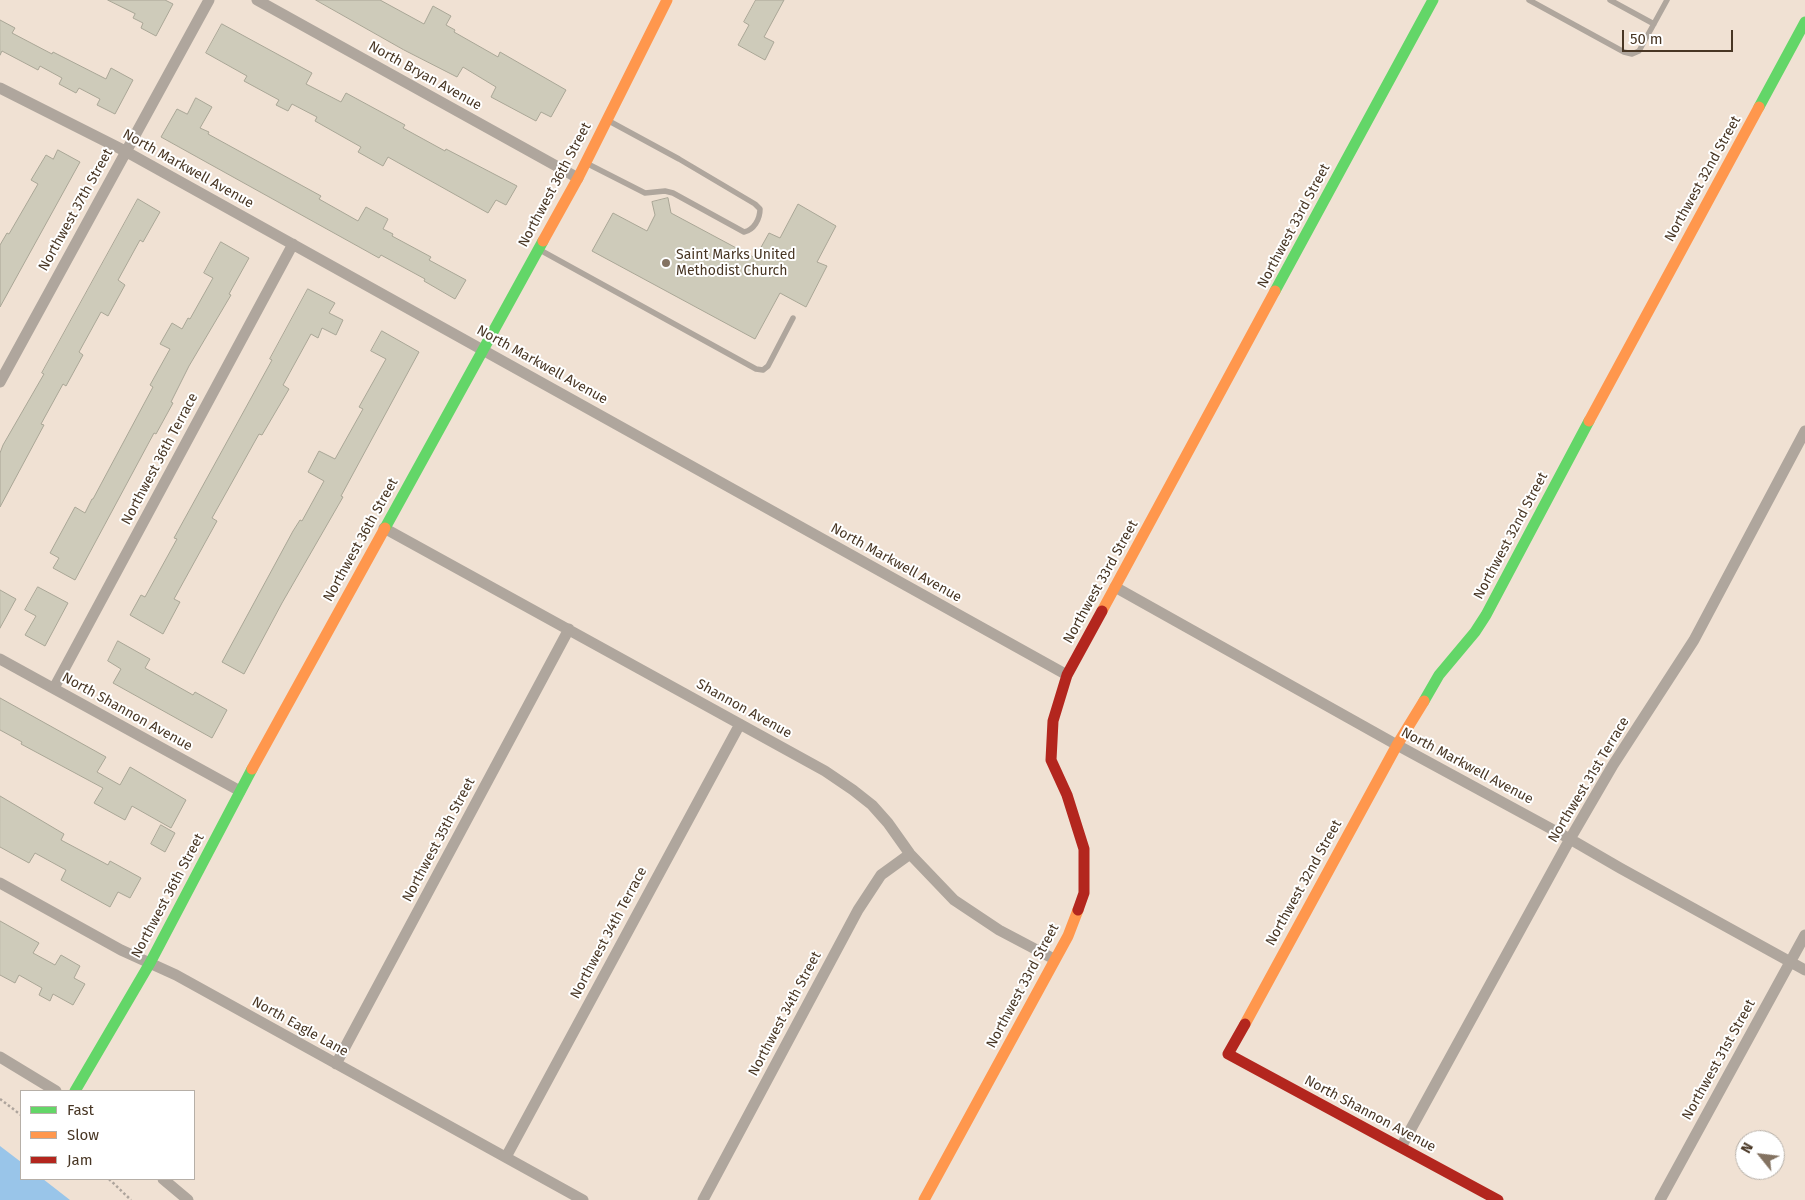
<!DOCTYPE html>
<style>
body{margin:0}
#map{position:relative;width:1805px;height:1200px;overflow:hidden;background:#f0e1d3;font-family:"Fira Sans",sans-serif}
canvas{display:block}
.legend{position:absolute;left:20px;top:1090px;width:175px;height:90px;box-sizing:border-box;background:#fff;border:1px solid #b6afa7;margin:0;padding:6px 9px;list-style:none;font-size:15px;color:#483624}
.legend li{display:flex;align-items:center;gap:10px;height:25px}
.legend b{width:25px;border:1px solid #b6afa7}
.north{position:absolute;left:1735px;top:1130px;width:50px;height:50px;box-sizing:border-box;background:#fff;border:1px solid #b6afa7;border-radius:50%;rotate:299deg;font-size:14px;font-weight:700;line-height:20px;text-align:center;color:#483624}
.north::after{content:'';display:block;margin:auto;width:18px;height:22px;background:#837261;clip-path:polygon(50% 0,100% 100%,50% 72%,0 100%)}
.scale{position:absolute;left:1622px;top:30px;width:111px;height:22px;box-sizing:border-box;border:2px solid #483624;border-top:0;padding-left:6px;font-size:15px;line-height:18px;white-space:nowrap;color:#483624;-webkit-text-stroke:4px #fff;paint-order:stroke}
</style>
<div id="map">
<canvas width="1805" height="1200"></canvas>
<ul class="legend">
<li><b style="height:6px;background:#63d668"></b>Fast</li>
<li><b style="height:6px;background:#ff974d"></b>Slow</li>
<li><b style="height:6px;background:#b3261e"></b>Jam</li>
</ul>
<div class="north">N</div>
<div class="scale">50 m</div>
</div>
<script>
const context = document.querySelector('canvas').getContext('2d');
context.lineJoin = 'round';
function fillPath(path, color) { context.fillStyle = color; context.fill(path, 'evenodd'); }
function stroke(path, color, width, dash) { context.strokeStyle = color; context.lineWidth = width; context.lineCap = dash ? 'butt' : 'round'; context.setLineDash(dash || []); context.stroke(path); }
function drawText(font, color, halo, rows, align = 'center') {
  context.font = font + ' "Fira Sans",sans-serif'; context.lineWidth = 4; context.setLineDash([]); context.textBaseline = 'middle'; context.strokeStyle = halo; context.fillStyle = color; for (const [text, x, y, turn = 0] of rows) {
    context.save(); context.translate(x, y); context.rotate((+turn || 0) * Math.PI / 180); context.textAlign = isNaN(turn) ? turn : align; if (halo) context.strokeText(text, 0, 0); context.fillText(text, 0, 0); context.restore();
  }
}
const water = new Path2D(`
 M0 1146 21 1162V1179H43L70 1200H0Z`);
const building = new Path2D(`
 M108 0H165L173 4 156 36 141 28 143 23 133 18 135 14Z
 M316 0H380L424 24 433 6 451 16 446 25 455 30 454 32 498 57 500 52 566 90 551 117 541 112 536 121 491 97 496 87 463 67 457 77 404 50Z
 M756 0H784L764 37 774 42 765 60 738 45 749 25 744 22Z
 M0 20 15 28 12 33 52 54 53 52 106 79 111 68 133 80 115 114 97 105 100 99 79 88 76 93 59 84 62 78 40 66 38 70 2 51 0 55Z
 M222 24 312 73 306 84 341 102 346 93 405 125 403 128 445 151 446 149 517 186 506 205 496 200 488 213 388 157 383 166 358 152 361 147 315 121 317 117 292 104 288 111 276 105 279 100 244 81 247 76 206 53Z
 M196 98 212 107 200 128 209 132 208 134 321 196 319 199 358 221 366 207 388 219 383 229 393 234 392 236 431 257 429 260 466 280 455 299 424 281 425 279 381 255 379 258 161 137 177 109 187 114Z
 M58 150 80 162 0 307V245L7 233 9 234 38 184 31 180 46 155 53 159Z
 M668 198 671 213 755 258 769 233 780 238 798 204 836 226 817 262 827 266 806 307 780 293 755 339 592 251 613 213 647 231 655 215 652 202Z
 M138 199 160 212 143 242 140 240 118 280 125 285 108 316 101 312 79 352 83 355 66 386 63 384 41 424 44 425 0 507V453L3 445 44 374 42 373Z
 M221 242 249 258 229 294 231 295 189 366 171 402 173 403 156 434 154 433 75 580 53 568 59 558 50 553 75 507 85 513 92 499H93L153 387 150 385 170 349 160 344 172 323 182 329 188 318 190 319 213 278 204 273Z
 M308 289 335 303 329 313 343 320 336 335 322 328 318 338 311 334 283 385 289 389 262 435 259 434 212 518 217 521 174 599 180 602 163 634 130 615 141 595 145 597 177 539 174 538 272 360 270 359Z
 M382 331 419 352 341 496 343 497 282 603 244 674 222 662 293 531 300 520 302 521 324 481 308 472 319 451 335 459 363 409 359 407 386 359 371 351Z
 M38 587 68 603 45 646 25 635 36 616 25 610Z
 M0 590 16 599 0 628Z
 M118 641 150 659 145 668 193 695 195 692 227 710 212 738 113 683 121 669 108 661Z
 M0 698 106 757 97 772 120 785 130 767 186 800 171 828 132 806 125 820 94 803 103 788 21 744 22 742 0 730Z
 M0 796 64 834 61 840 108 865 110 861 141 878 130 898 118 892 110 907 61 880 66 870 35 853 29 863 0 847Z
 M161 825 175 833 165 852 151 844Z
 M0 921 39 943 33 953 55 965 61 955 80 966 74 978 85 984 73 1005 53 994 50 1001 39 995 42 988 19 975 15 983 0 975Z`);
const path = new Path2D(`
 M0 1099 21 1115
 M109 1179 131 1200`);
const lane = new Path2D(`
 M1529 0 1624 52 1632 54 1639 51 1667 0
 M1610 0 1654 24
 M588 164 645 193 665 191 673 193 744 232C754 230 760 219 760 209L755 204 679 159 609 121
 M540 250 756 369 763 370 768 366 793 318`);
const street = new Path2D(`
 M257 0 578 178
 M0 88 125 151 1067 675
 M0 382 209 0
 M384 528 825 771 853 790 872 805 888 823 910 854 954 900 999 930 1054 959
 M1115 587 1397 745 1570 839 1620 868 1805 970
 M0 659 240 791
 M54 688 293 244
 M0 883 121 950 176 975 583 1200
 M0 1057 56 1091
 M336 1064 569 629
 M1401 1147 1570 839 1613 765 1694 640 1805 431
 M506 1157 740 724
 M163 1179 188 1200
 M703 1200 858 910 881 875 910 854
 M1660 1200 1805 935`);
const fast = new Path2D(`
 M1759 107 1805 22
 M1275 291 1433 0
 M385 528 543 241
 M1424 701 1439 675 1475 632 1486 615 1589 421
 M75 1091 150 963 252 769`);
const slow = new Path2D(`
 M543 241 578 178 667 0
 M1589 421 1759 107
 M1102 611 1275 291
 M252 769 385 528
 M1245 1024 1397 745 1424 701
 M924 1200 1068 936 1078 910`);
const jam = new Path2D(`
 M1078 910 1084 893V849L1067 795 1051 760 1053 721 1067 675 1102 611
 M1245 1024 1228 1054 1498 1200`);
const markers = [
 [666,263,5,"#837261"]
];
const streetNames = [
 ["North Bryan Avenue",425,76,29],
 ["North Markwell Avenue",188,169,29],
 ["Northwest 32nd Street",1703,179,-61],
 ["Northwest 36th Street",555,185,-62],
 ["Northwest 37th Street",76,210,-61],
 ["Northwest 33rd Street",1294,226,-62],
 ["North Markwell Avenue",542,365,29],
 ["Northwest 36th Terrace",160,459,-62],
 ["Northwest 32nd Street",1511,536,-62],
 ["Northwest 36th Street",361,540,-61],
 ["North Markwell Avenue",896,563,29],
 ["Northwest 33rd Street",1101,582,-61],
 ["Shannon Avenue",744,709,29],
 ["North Shannon Avenue",127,712,29],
 ["North Markwell Avenue",1467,766,28],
 ["Northwest 31st Terrace",1589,780,-59],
 ["Northwest 35th Street",439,840,-62],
 ["Northwest 32nd Street",1304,883,-61],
 ["Northwest 36th Street",168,896,-62],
 ["Northwest 34th Terrace",609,933,-62],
 ["Northwest 33rd Street",1023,986,-62],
 ["Northwest 34th Street",785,1014,-62],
 ["North Eagle Lane",300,1027,29],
 ["Northwest 31st Street",1719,1060,-61],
 ["North Shannon Avenue",1370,1114,28]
];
const poiNames = [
 ["Saint Marks United",676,255],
 ["Methodist Church",676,271]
];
fillPath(water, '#99c5e9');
fillPath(building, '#cecbba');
stroke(building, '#a9a696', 1);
stroke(path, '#ada49c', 2.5, [2.5, 2.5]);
stroke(lane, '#afa69d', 5.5);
stroke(street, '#afa69d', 11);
stroke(fast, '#63d668', 11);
stroke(slow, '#ff974d', 11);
stroke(jam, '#b3261e', 11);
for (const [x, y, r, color] of markers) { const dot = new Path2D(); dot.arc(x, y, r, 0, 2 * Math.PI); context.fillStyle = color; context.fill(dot); stroke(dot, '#fff', 2); }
drawText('14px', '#483624', '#fff', streetNames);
drawText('14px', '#483624', '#fff', poiNames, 'left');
</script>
